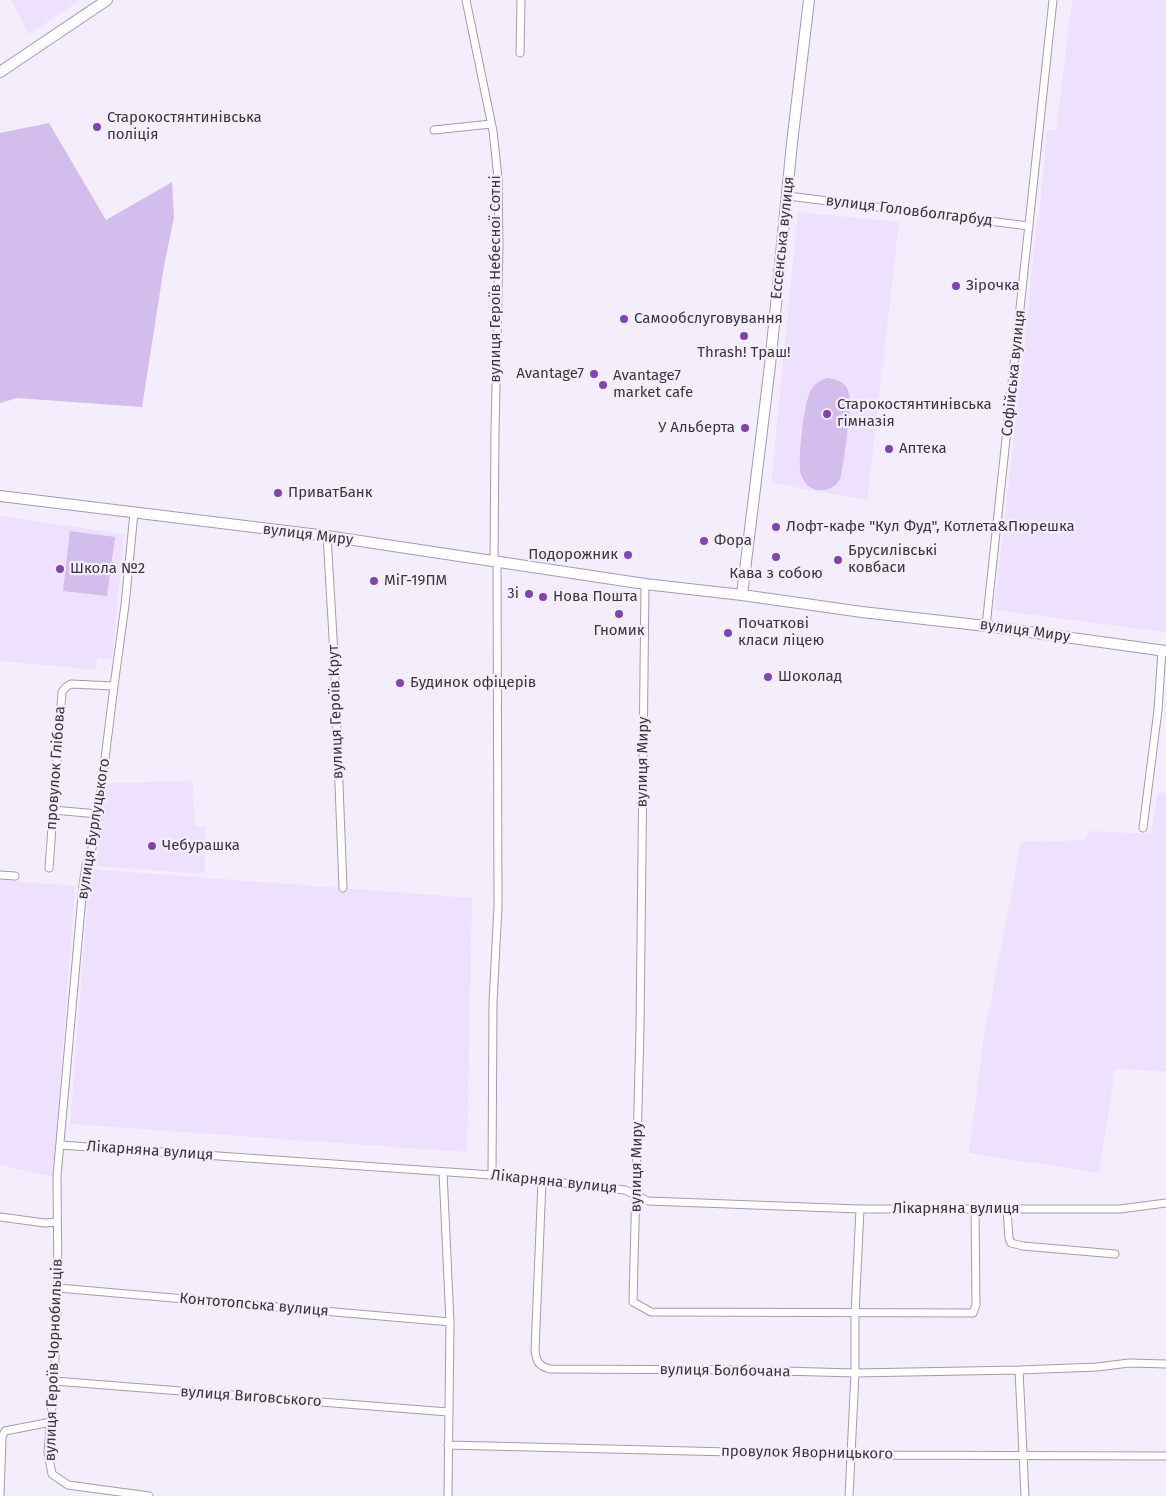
<!DOCTYPE html>
<meta charset="utf-8">
<style>
body{margin:0}
canvas{display:block;background:#f4eefc}
</style>
<canvas width="1166" height="1496"></canvas>
<script>
const context = document.querySelector('canvas').getContext('2d');
context.lineJoin = 'round';
function fillPath(path, color) { context.fillStyle = color; context.fill(path, 'evenodd'); }
function stroke(path, color, width, dash) { context.strokeStyle = color; context.lineWidth = width; context.lineCap = dash ? 'butt' : 'round'; context.setLineDash(dash || []); context.stroke(path); }
function drawText(font, color, halo, rows, align = 'center') {
  context.font = font + ' "Fira Sans",sans-serif'; context.lineWidth = 4.5; context.setLineDash([]); context.textBaseline = 'middle'; context.strokeStyle = halo; context.fillStyle = color; for (const [text, x, y, turn = 0] of rows) {
    context.save(); context.translate(x, y); context.rotate((+turn || 0) * Math.PI / 180); context.textAlign = isNaN(turn) ? turn : align; if (halo) context.strokeText(text, 0, 0); context.fillText(text, 0, 0); context.restore();
  }
}
const built = new Path2D(`
 M11 0H80L29 34Z
 M1072 0H1166V632L994 610 1024 350 1037 219 1039 216 1047 130H1056Z
 M798 212 899 222 867 500 771 483Z
 M0 516 124 534 112 659 97 658 96 670 0 661Z
 M193 781 194 825 205 827V874L97 866 105 783Z
 M1158 793 1166 794V1071L1115 1069 1099 1173 969 1153 983 1042 1021 842 1084 840 1091 831 1151 834Z
 M90 869 472 898 467 1152 70 1124Z
 M0 880 75 886 53 1177 0 1165Z`);
const green = new Path2D(`
 M49 123 106 220 172 182 174 217 164 266 142 407 17 398 0 403V133Z
 M827 378C835 379 843 381 847 388 848 391 850 396 850 399 851 409 843 471 840 479 834 491 817 494 807 485 805 482 802 478 801 475 797 462 804 404 810 392 814 384 819 381 827 378Z
 M70 531 115 537 107 596 63 591Z`);
const street = new Path2D(`
 M466 0 493 131 498 178 499 246 495 430 494 561
 M520 53 521 0
 M434 130 491 124
 M788 196 1029 226
 M134 513 125 605 114 686 102 783 93 845 86 866 83 885 57 1176 58 1288 54 1381 48 1453 52 1474 68 1485 149 1496
 M327 536 334 654 343 888
 M645 584 640 1029 633 1302 651 1312 973 1313 976 1305 975 1209
 M986 626 1053 0
 M53 810 98 814
 M1143 828 1158 710 1162 650
 M49 868 62 692 66 687 71 684 114 686
 M0 875 15 876
 M60 1145 492 1175 625 1190 648 1201 860 1209H1120L1166 1203
 M443 1172 450 1322 448 1496
 M492 1175 493 1002 498 907 497 561
 M542 1181 535 1351C537 1363 539 1366 550 1369L745 1370 855 1373 1019 1370 1097 1367 1129 1363 1166 1364
 M1007 1209 1009 1238 1011 1243 1023 1246 1115 1254
 M0 1217 45 1223 56 1222
 M58 1288 450 1322
 M1019 1370 1025 1496
 M54 1381 448 1412
 M448 1445 851 1455 1166 1456
 M0 1496 2 1437 5 1431 51 1422
 M849 1496 855 1373V1314L860 1209`);
const secondary = new Path2D(`
 M0 72 107 0
 M0 496 327 536 645 584 742 595 862 612 986 626 1166 651
 M742 595 770 365 792 143 809 0`);
const markers = [
 [97,127,5,"#8143b8"],
 [956,286,5,"#8143b8"],
 [624,319,5,"#8143b8"],
 [744,336,5,"#8143b8"],
 [594,374,5,"#8143b8"],
 [603,385,5,"#8143b8"],
 [827,414,5,"#8143b8"],
 [745,428,5,"#8143b8"],
 [889,449,5,"#8143b8"],
 [278,493,5,"#8143b8"],
 [776,527,5,"#8143b8"],
 [704,541,5,"#8143b8"],
 [628,555,5,"#8143b8"],
 [776,557,5,"#8143b8"],
 [838,560,5,"#8143b8"],
 [60,569,5,"#8143b8"],
 [374,581,5,"#8143b8"],
 [529,594,5,"#8143b8"],
 [543,597,5,"#8143b8"],
 [619,614,5,"#8143b8"],
 [728,633,5,"#8143b8"],
 [768,677,5,"#8143b8"],
 [400,683,5,"#8143b8"],
 [152,846,5,"#8143b8"]
];
const poiNames = [
 ["Старокостянтинівська",107,118],
 ["поліція",107,135],
 ["Зірочка",966,286],
 ["Самообслуговування",634,319],
 ["Thrash! Траш!",744,353,"center"],
 ["Avantage7",584,374,"right"],
 ["Avantage7",613,376],
 ["market cafe",613,393],
 ["Старокостянтинівська",837,405],
 ["гімназія",837,422],
 ["У Альберта",735,428,"right"],
 ["Аптека",899,449],
 ["ПриватБанк",288,493],
 ["Лофт-кафе \"Кул Фуд\", Котлета&Пюрешка",786,527],
 ["Фора",714,541],
 ["Брусилівські",848,551],
 ["ковбаси",848,568],
 ["Подорожник",618,555,"right"],
 ["Школа №2",70,569],
 ["Кава з собою",776,574,"center"],
 ["МіГ-19ПМ",384,581],
 ["3і",519,594,"right"],
 ["Нова Пошта",553,597],
 ["Початкові",738,624],
 ["класи ліцею",738,641],
 ["Гномик",619,631,"center"],
 ["Шоколад",778,677],
 ["Будинок офіцерів",410,683],
 ["Чебурашка",162,846]
];
const streetNames = [
 ["вулиця Головболгарбуд",909,211,7],
 ["Ессенська вулиця",783,238,-84],
 ["вулиця Героїв Небесної Сотні",496,279,-90],
 ["Софійська вулиця",1014,373,-84],
 ["вулиця Миру",308,535,7],
 ["вулиця Миру",1025,631,8],
 ["вулиця Героїв Крут",336,712,-92],
 ["вулиця Миру",643,762,-89],
 ["провулок Глібова",56,768,-86],
 ["вулиця Бурлуцького",94,829,-81],
 ["Лікарняна вулиця",150,1151,4],
 ["вулиця Миру",637,1167,-89],
 ["Лікарняна вулиця",554,1182,6],
 ["Лікарняна вулиця",956,1209],
 ["Контотопська вулиця",254,1305,5],
 ["вулиця Героїв Чорнобильців",54,1360,-88],
 ["вулиця Болбочана",725,1371,1],
 ["вулиця Виговського",251,1397,4],
 ["провулок Яворницького",807,1453,1]
];
fillPath(built, '#eee0ff');
fillPath(green, '#d2bdec');
stroke(street, '#a49bb1', 9);
stroke(secondary, '#a49bb1', 12);
stroke(street, '#fff', 7);
stroke(secondary, '#fff', 10);
for (const [x, y, r, color] of markers) { const dot = new Path2D(); dot.arc(x, y, r, 0, 2 * Math.PI); context.fillStyle = color; context.fill(dot); stroke(dot, '#f4eefc', 2); }
drawText('15px', '#39353e', '#f4eefc', poiNames, 'left');
drawText('15px', '#39353e', '#f4eefc', streetNames);
</script>
